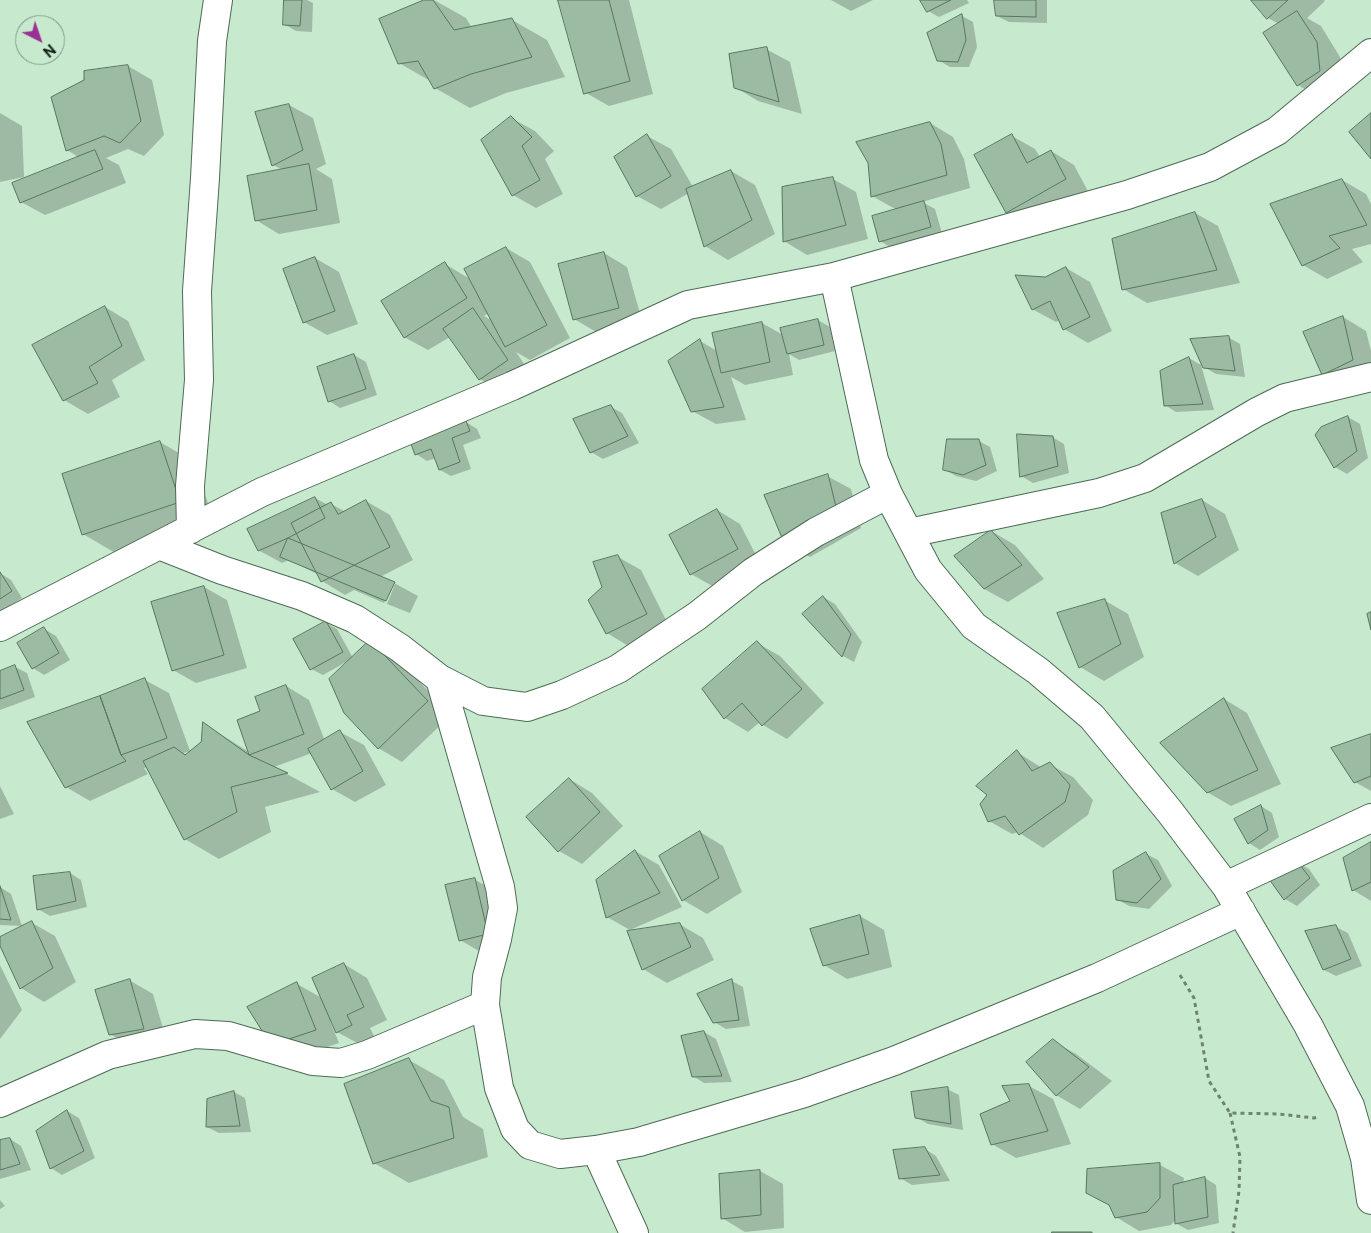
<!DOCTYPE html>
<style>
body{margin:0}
#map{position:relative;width:1371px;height:1233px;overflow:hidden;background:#c7e9ce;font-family:"Public Sans",sans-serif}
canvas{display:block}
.north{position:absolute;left:15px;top:15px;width:50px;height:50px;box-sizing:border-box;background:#c7e9ce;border:1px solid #7d9783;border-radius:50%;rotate:139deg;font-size:14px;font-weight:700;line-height:20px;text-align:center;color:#0f1c12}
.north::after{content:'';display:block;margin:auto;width:18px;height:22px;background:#9b3193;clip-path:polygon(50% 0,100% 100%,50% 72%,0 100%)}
</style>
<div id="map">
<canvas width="1371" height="1233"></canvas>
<div class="north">N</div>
</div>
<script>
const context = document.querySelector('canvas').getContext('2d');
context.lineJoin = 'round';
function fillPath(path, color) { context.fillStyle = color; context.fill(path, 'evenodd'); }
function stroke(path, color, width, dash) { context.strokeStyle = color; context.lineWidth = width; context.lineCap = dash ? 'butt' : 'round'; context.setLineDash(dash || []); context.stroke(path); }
const shadow = new Path2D(`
 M286 0H307L313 3 312 32 296 31 284 24Z
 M427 0H434L466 18 472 28 512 20 547 40 565 77 506 93 470 108 435 88 432 82 399 63Z
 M559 0H629L653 94 609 106 586 93Z
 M831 0H873L851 11Z
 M921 0H967L969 3 939 17 928 11Z
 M995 0H1047V23L1009 22 997 16Z
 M1253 0H1324L1325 1 1307 18 1321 26 1340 57 1343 84 1321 99 1298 85 1279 24 1268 18Z
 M962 16 973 22 977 47 969 67H950L938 60Z
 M766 49 790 62 802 114 758 101 735 87Z
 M128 66 152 80 164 135 144 156 128 149 106 158 119 165 126 183 45 215 21 202 80 158 67 150Z
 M289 105 313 118 326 164 316 169 332 179 340 223 279 234 256 220 283 170 273 165Z
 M0 113 22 126 24 177 0 182Z
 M511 118 535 131 554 151 545 159 563 194 536 208 513 195Z
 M930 123 953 137 964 159 970 188 922 202 935 209 942 233 892 248 880 241 897 210 872 196Z
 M647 136 671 149 693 187 731 171 755 185 775 234 728 260 705 246 689 193 661 209 637 196Z
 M1012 136 1035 149 1040 157 1051 151 1074 165 1089 193 1030 225 1006 212Z
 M833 179 856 192 868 239 807 255 784 241Z
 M1342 180 1366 194 1371 204V244L1352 249 1363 262 1327 279 1303 265Z
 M1195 213 1218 226 1240 283 1147 303 1123 289Z
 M506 248 530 262 570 338 530 360 516 352 531 374 503 393 480 379 450 337 428 350 404 337 445 264 470 279ZM489 313 493 321 484 316Z
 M604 253 627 267 642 321 598 333 574 319Z
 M315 258 339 272 358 324 327 335 304 322Z
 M1066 268 1090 282 1112 331 1088 343 1064 329 1060 320 1056 322 1032 309Z
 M105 307 128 321 145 360 112 380 120 397 88 414 64 400Z
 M1343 317 1366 331 1371 351V376L1346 387 1323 374Z
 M818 320 830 327 835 351 799 360 789 354 793 375 745 385 731 377 746 420 716 424 692 411 700 341 717 351 762 323 783 335 781 329Z
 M1228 337 1240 344 1245 377 1216 374 1204 367Z
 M354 355 366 362 377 395 340 408 329 401Z
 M1189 358 1201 365 1214 410 1176 412 1165 405Z
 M611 407 622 413 639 443 603 459 591 452Z
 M1348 417 1360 424 1368 458 1347 474 1335 467 1316 435Z
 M466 422 477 429 481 438 463 445 471 469 451 476 440 470 436 458 427 461 416 454Z
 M1052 437 1064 444 1069 473 1033 483 1021 476Z
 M979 441 990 447 997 471 976 481 956 476 945 470Z
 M160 442 194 462 214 521 117 554 83 534Z
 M827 476 851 489 861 528 810 557 786 544Z
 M315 498 328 505 331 504 346 512 366 501 390 515 413 560 380 577 394 583 418 596 410 613 387 604 395 584H393L384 603 354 590 345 595 322 581 319 575 289 560 282 563 258 550Z
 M1202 500 1225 514 1239 550 1198 576 1175 563Z
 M717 510 740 524 760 563 714 587 691 574Z
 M991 531 1015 545 1044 579 1008 602 984 589Z
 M618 557 641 570 670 628 630 647 607 633Z
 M0 573 11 580 22 598 0 613Z
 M204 587 227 600 247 668 196 683 173 670Z
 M823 597 835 604 862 642 854 662 843 656 804 614Z
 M1104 600 1128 614 1144 657 1104 681 1080 667Z
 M326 623 337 629 353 658 371 642 394 655 451 715 402 762 378 748 348 661 323 675 311 669Z
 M44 629 56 636 70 660 44 675 33 668Z
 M757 643 780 656 824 703 787 739 763 725 760 722 748 732 725 718 703 689Z
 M15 667 27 673 35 697 0 710V672Z
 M145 680 169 693 190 751 184 753 187 756 202 742 204 724 249 752 262 712 286 686 309 700 325 741 340 732 364 745 386 785 355 802 332 789 312 753 274 767 320 792 265 807 271 832 219 859 185 839 148 767 144 768 148 774 90 801 66 787Z
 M1224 699 1247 713 1281 784 1231 806 1207 792Z
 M1371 735V791L1355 782Z
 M1017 752 1042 768 1049 764 1073 777 1093 800 1088 815 1043 848 1018 832 1012 834 989 821Z
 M569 779 592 793 623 826 582 864 559 851Z
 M0 786 14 814 0 819Z
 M1261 806 1272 813 1279 837 1260 850 1249 843Z
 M700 832 723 846 742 892 707 914 683 900 661 857Z
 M1371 843V901L1353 890Z
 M635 851 659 865 682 907 630 930 607 917Z
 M1146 854 1158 860 1172 886 1149 909 1129 906 1117 899Z
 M1297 862 1309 869 1320 885 1297 906 1285 899Z
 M70 873 81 880 87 907 50 916 38 909Z
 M474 879 498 893 511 947 484 954 460 940Z
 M0 887 11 894 22 926 0 925Z
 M860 916 884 930 892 967 847 979 824 965Z
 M32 923 55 936 76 982 44 1002 21 988 0 943V938Z
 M679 924 703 938 714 960 667 983 643 969 629 932Z
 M1336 927 1348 933 1362 966 1336 976 1324 970 1307 932Z
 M344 964 367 978 387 1020 370 1028 375 1038 361 1045 337 1032 332 1020 330 1021 339 1043 295 1058 271 1044 297 984 322 998Z
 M0 965 22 1010 0 1039Z
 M129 980 153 994 167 1042 133 1047 110 1034Z
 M732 981 743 987 750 1026 726 1029 714 1022Z
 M704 1032 716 1039 732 1082 704 1083 693 1076Z
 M1053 1041 1076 1054 1112 1081 1080 1109 1056 1095Z
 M409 1060 444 1080 463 1117 483 1129 488 1157 409 1183 374 1163Z
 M1029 1086 1053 1099 1071 1144 1016 1158 992 1144 1012 1102Z
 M947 1089 959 1095 963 1130 928 1124 916 1117Z
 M234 1092 245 1098 251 1132 219 1133 207 1127Z
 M67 1111 79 1118 95 1158 62 1175 51 1168Z
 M10 1139 21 1146 31 1170 0 1179V1141Z
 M925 1149 936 1156 950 1181 912 1185 900 1178Z
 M1160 1165 1184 1178 1183 1184 1205 1178 1216 1185 1219 1223 1188 1230 1177 1224 1176 1219 1171 1225 1139 1231 1116 1217 1111 1206 1088 1170Z
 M760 1171 783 1184 784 1228 745 1232 722 1218Z
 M0 1200 5 1206 0 1209Z`);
const building = new Path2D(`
 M284 0H302L300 26 283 25Z
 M424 0H433L454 30 512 18 532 57 471 74 434 89 418 61 398 64 379 19Z
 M558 0H609L630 81 584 94Z
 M920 0H951L927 12Z
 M994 0H1036V17L996 16Z
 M1251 0H1288L1267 19Z
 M1297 11 1317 42 1320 71 1297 86 1263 33Z
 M962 14 966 40 958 62 937 61 927 33Z
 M767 47 779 102 734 88 729 54Z
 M128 65 141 121 120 143 104 136 66 151 51 97 84 80V71Z
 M289 104 303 150 272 166 255 112Z
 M1371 113V159L1349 132Z
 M511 116 532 137 522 146 540 180 512 196 481 140Z
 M930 122 941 144 947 175 871 197 868 163 856 142Z
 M647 134 671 176 636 197 614 157Z
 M1012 134 1027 163 1051 150 1066 179 1006 213 974 155Z
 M95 150 103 169 20 203 12 183Z
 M309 164 317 210 255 221 247 176Z
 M731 170 752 220 704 247 686 189Z
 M833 177 846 225 783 242 782 187Z
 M1342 179 1367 225 1329 236 1340 248 1302 266 1270 204Z
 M924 201 931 227 879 242 872 216Z
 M1195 212 1217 270 1122 290 1112 239Z
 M506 247 547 325 505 347 464 269Z
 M604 252 619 308 573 320 558 264Z
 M315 257 335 311 303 323 283 269Z
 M445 262 467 298 404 338 381 301Z
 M1066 267 1090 317 1063 330 1050 301 1032 310 1015 275 1045 277Z
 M105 306 122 346 89 367 98 383 63 401 32 345Z
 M473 308 508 360 479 380 443 329Z
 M1343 316 1353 360 1322 375 1303 332Z
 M818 319 824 345 787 354 780 328Z
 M762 322 770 362 721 373 712 333Z
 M1229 336 1235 371 1203 368 1190 339Z
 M700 339 724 407 691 412 668 361Z
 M354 354 366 389 328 402 317 367Z
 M1189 357 1203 404 1164 406 1160 371Z
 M611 405 628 436 590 453 573 419Z
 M1348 416 1357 451 1334 468 1315 435 1321 427Z
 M466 421 470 431 452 438 460 462 439 470 431 449 415 455 410 441Z
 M1017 434 1053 436 1058 466 1020 477Z
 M947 439H979L986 465 963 475 943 470Z
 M160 441 180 502 82 535 62 474Z
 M828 474 838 515 785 545 764 495Z
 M315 497 325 518 288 538 258 551 247 529Z
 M1202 499 1216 537 1174 564 1161 513Z
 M366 500 390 547 321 582 291 523 331 502 338 514Z
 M717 509 738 549 690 575 669 535Z
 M991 530 1022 565 984 589 954 556Z
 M288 538 395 582 386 601 280 557Z
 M618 555 647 614 606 634 588 600 602 587 593 562Z
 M0 572 12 591 0 599Z
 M204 586 224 655 172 671 151 602Z
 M823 596 851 634 842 657 802 614Z
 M1105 599 1121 644 1079 668 1057 613Z
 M1371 612V630L1367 614Z
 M326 621 343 652 310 670 293 639Z
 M44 627 59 653 32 669 17 643Z
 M370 640 428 701 378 749 344 713 329 679Z
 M757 641 802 689 762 726 742 703 724 719 702 689Z
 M15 665 24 690 0 699V671Z
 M145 678 167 738 121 755 100 696Z
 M286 685 304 734 249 755 237 720 260 711 255 697Z
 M100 696 121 755 126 761 65 788 27 722Z
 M1224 698 1258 770 1207 793 1160 743Z
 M203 722 249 755 288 773 231 787 237 812 184 840 143 761 174 747 185 755 201 742Z
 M340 730 363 771 331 790 308 749Z
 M1371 734V776L1354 783 1331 748Z
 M1017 750 1032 771 1050 762 1070 785 1065 802 1019 835 1005 816 988 822 980 804 987 795 976 786Z
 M569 778 600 812 558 852 526 817Z
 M1261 805 1268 830 1248 844 1234 819Z
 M700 831 719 878 682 901 659 856Z
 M1371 842V882L1352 891 1343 858Z
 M635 850 660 893 606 918 596 880Z
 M1146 852 1161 879 1137 903 1116 900 1113 871Z
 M1297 861 1310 878 1284 900 1269 879Z
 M70 872 76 901 37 910 33 876Z
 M475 878 488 934 459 941 445 885Z
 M0 886 11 920 0 919Z
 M860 915 869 954 823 966 810 929Z
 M32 921 53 968 20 989 0 946V937Z
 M680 923 691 947 642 970 627 931Z
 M1336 925 1351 959 1323 970 1305 931Z
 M344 963 364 1007 347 1015 352 1025 336 1033 312 978Z
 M130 979 144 1029 109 1035 95 990Z
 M732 979 739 1020 713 1023 697 994Z
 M297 982 316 1030 271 1045 247 1007Z
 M704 1031 722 1076 692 1077 681 1036Z
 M1053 1039 1089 1067 1056 1096 1026 1062Z
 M409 1058 431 1101 449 1107 454 1138 373 1164 344 1084Z
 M1029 1084 1048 1131 991 1145 980 1114 1010 1101 1002 1086Z
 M948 1087 951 1124 915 1118 911 1092Z
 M234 1091 240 1126 206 1127 207 1099Z
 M67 1110 84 1151 50 1169 36 1131Z
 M10 1138 20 1164 0 1170V1140Z
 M925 1147 940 1175 899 1179 893 1150Z
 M1160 1163V1198L1147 1212 1115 1218 1109 1205 1086 1193 1087 1169Z
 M760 1170 761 1215 721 1219 719 1174Z
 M1205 1177 1208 1217 1175 1224 1173 1185Z
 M1052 1232H1092V1233H1052Z`);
const path = new Path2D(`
 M1180 975 1194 998 1209 1081 1230 1113 1279 1114 1314 1118 1319 1117
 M1230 1113 1240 1157 1239 1191 1233 1233`);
const minor = new Path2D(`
 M834 277 874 460 888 494 928 570 974 626 1038 671 1092 717 1170 812 1226 886 1308 1025 1350 1106 1365 1158 1371 1200
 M191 529 190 486 199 380 197 291 205 178 212 41 218 0
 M909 533 1099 493 1145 478 1257 412 1285 398 1371 377
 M159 545 222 570 302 596 355 619 400 648 440 679 483 701 527 707 562 695 618 669 697 616 753 572 816 532 888 494
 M0 627 262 492 512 386 688 305 834 277 1127 195 1210 167 1277 131 1371 53
 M440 679 500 887 503 908 497 939 487 977 485 1005 499 1088 515 1129 530 1145 560 1154 596 1150 639 1142 804 1093 894 1061 1097 978 1241 911
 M1226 886 1371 818
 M0 1103 108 1055 195 1034 228 1036 313 1061 341 1063 367 1055 485 1005
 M596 1150 634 1233`);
fillPath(shadow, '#0003');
fillPath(building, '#9bbca2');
stroke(building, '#57765e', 1);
stroke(minor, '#4d6b54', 30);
stroke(path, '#6d8472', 3, [4, 4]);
stroke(minor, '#fff', 28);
</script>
